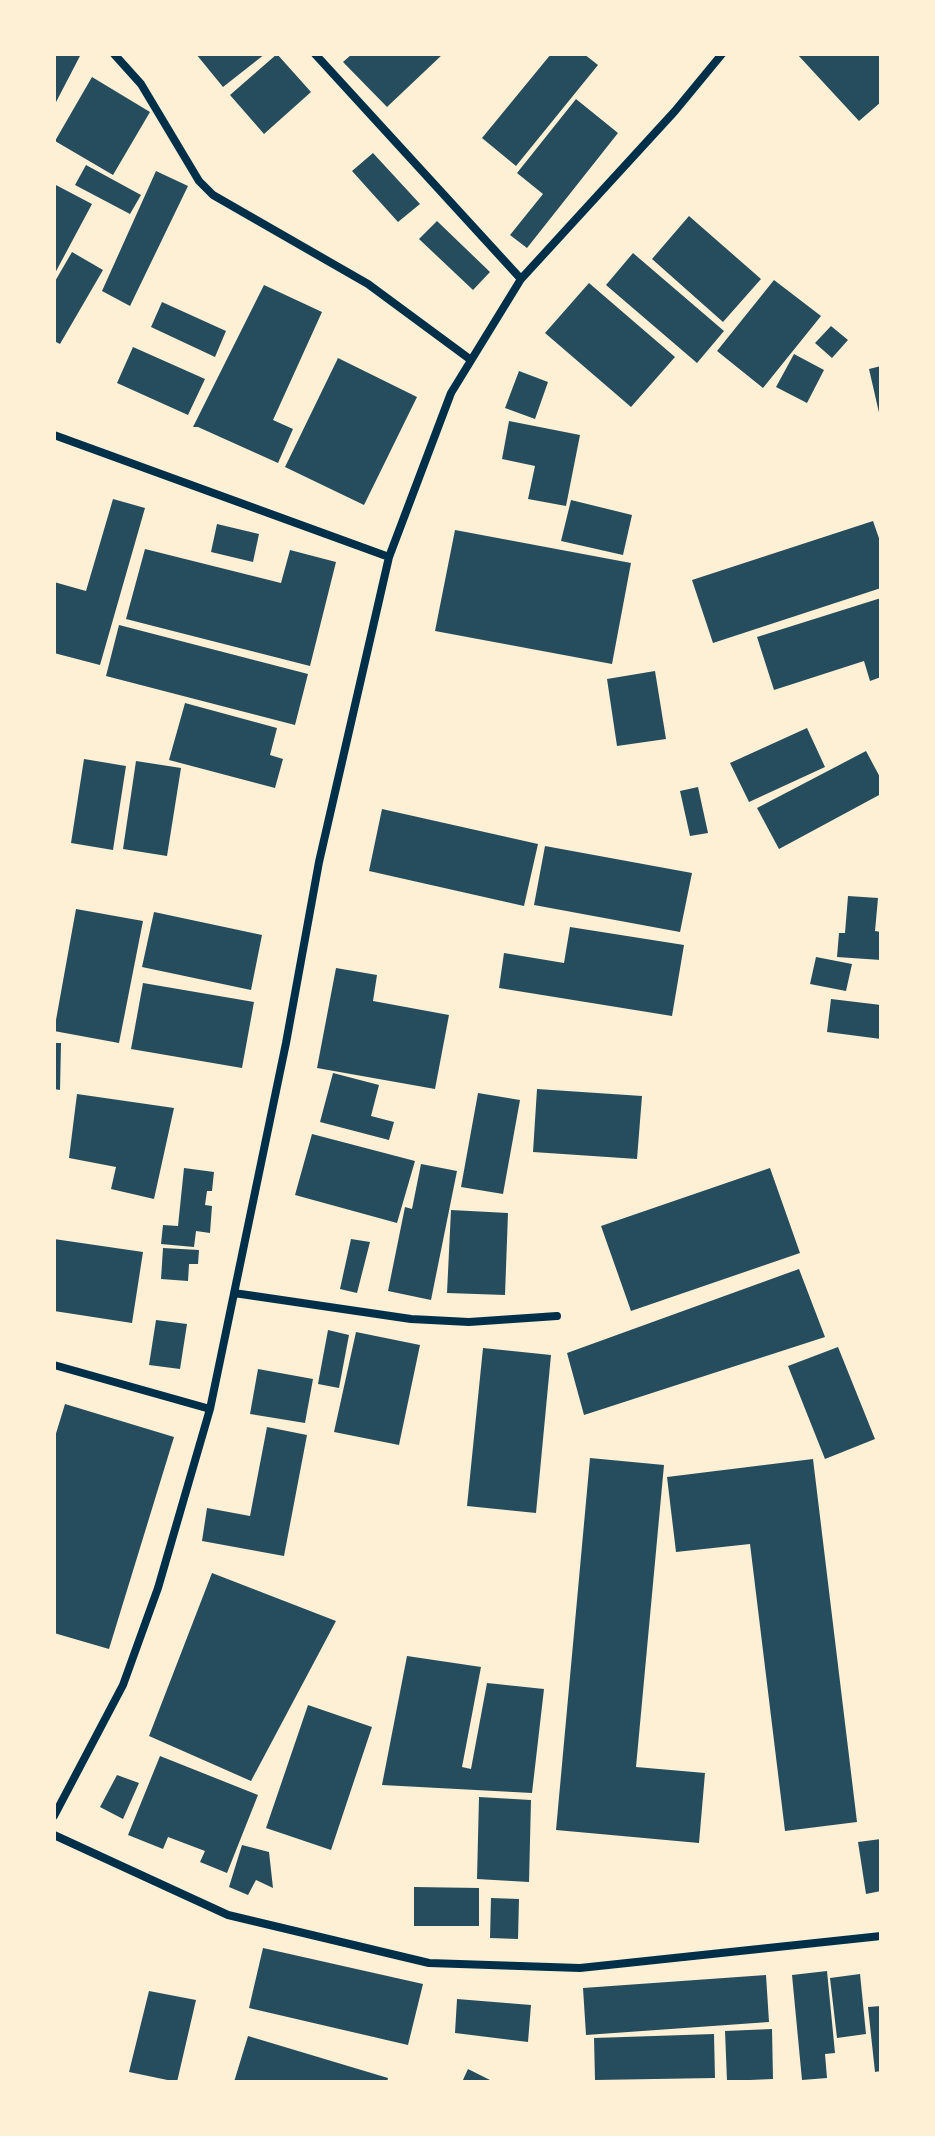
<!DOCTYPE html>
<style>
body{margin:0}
#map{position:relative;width:935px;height:2136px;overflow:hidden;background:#fdf0d5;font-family:Figtree,sans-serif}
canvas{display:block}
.frame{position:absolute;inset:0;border:56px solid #fdf0d5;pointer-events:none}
</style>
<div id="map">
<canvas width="935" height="2136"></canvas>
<div class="frame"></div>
</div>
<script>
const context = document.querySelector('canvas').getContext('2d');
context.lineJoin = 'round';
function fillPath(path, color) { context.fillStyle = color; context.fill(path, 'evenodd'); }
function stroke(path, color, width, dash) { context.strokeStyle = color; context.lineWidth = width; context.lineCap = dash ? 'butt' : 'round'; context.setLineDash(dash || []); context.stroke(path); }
const building = new Path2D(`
 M54 54H81L54 106Z
 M196 54H265L223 87Z
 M277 54 311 92 264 134 230 95Z
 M352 54H443L387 107 343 62Z
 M551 54H584L598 65 516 166 482 138Z
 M797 54H881V102L859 121Z
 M92 77 150 112 113 175 55 141Z
 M576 99 618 133 527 248 510 235 543 194 517 173Z
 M373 153 420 204 398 222 352 171Z
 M86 165 141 195 130 214 75 185Z
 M156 171 188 186 130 306 102 291Z
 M54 184 92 204 54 275Z
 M689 216 761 279 723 322 652 259Z
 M437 221 490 272 473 290 419 239Z
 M72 252 103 270 60 344 54 341V283Z
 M633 253 724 331 697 363 606 285Z
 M774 280 821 316 763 388 717 351Z
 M589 283 675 357 631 407 545 333Z
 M264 285 322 312 273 420 293 429 278 463 198 427H193Z
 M162 302 226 331 215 357 151 327Z
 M831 326 848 340 832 358 815 343Z
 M133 347 205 379 188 415 117 383Z
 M794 354 824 370 807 403 776 387Z
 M338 358 417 397 364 505 285 467Z
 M881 366V417H880L869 369Z
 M519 371 548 382 535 419 505 408Z
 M509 421 580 435 566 506 528 499 535 466 502 459Z
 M113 499 145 508 100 665 54 653V582L86 591Z
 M571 500 632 515 623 555 561 541Z
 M873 521 881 544V588L713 643 692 580Z
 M217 524 259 534 253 562 211 552Z
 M455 530 631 563 612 664 435 631Z
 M145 549 281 583 290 550 336 562 310 666 126 619Z
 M881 598V677L870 681 864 661 774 690 757 637Z
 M119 625 308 674 295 725 106 676Z
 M655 671 666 739 617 746 607 679Z
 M185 703 277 728 270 755 283 759 275 788 169 760Z
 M807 728 825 767 749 802 730 763Z
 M866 751 881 779V794L779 849 757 808Z
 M84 759 126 766 113 850 71 843Z
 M136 761 181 768 167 856 123 849Z
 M698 787 708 833 690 836 680 791Z
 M382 809 538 844 524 906 369 871Z
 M545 846 692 873 680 932 534 905Z
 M848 896 878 898 875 931 881 932V960L837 957 839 933H845Z
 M76 909 143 921 119 1043 54 1031Z
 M154 912 262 935 251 990 142 967Z
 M570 927 684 945 672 1016 499 988 504 953 564 963Z
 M816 957 852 964 846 991 810 984Z
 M336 968 377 975 373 1001 449 1015 435 1089 317 1068Z
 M143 983 254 1002 242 1068 131 1049Z
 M831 999 881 1005V1039L827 1032Z
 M54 1043H61L60 1090 54 1089Z
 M333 1073 379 1085 371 1116 394 1122 389 1140 320 1122Z
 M537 1089 642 1096 637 1159 533 1152Z
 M478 1093 520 1100 503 1194 461 1187Z
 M77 1094 174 1108 154 1199 111 1189 116 1167 69 1158Z
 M312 1134 415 1161 397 1223 295 1195Z
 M421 1164 457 1171 431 1300 388 1291 405 1207 412 1209Z
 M184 1168 214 1172 212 1191H207L205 1205 212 1206 210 1233 196 1231 194 1247 161 1244 163 1225 178 1226Z
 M770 1168 800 1253 631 1311 601 1226Z
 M451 1210 508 1213 505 1295 447 1293Z
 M54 1239 143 1252 132 1323 54 1311Z
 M351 1239 370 1242 357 1293 340 1289Z
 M163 1248 199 1250 198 1264H189L188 1281 161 1279Z
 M799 1269 825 1337 584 1415 567 1353Z
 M156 1320 187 1324 180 1369 149 1365Z
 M328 1330 349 1335 339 1388 318 1384Z
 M356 1332 420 1345 399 1445 334 1432Z
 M838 1347 875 1439 825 1459 788 1366Z
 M483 1348 551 1355 536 1513 467 1506Z
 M258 1369 313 1379 305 1423 250 1414Z
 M65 1404 174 1437 109 1649 54 1633V1440Z
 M267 1427 307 1435 284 1556 202 1541 207 1508 250 1516Z
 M590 1458 664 1465 636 1767 705 1773 699 1843 556 1830Z
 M813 1459 857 1822 785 1831 750 1544 676 1552 667 1477Z
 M212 1573 336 1621 251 1781 149 1736Z
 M407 1656 481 1667 462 1767 471 1769 487 1683 544 1689 532 1793 382 1785Z
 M308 1705 372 1727 331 1850 266 1828Z
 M160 1756 258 1795 227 1873 200 1862 205 1851 168 1837 163 1849 128 1835Z
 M117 1775 139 1783 123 1819 100 1807Z
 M479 1797 531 1800 529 1882 477 1879Z
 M881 1839V1891L866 1894 858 1842Z
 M242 1845 269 1852 273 1888 256 1880 248 1895 229 1887Z
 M414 1887 479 1888V1926H414Z
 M491 1898 519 1899 518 1939 490 1938Z
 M263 1948 423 1984 408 2045 249 2008Z
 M827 1971 835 2053 825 2054 827 2078 802 2080 792 1975Z
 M860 1974 866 2034 837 2038 830 1978Z
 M766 1975 769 2022 586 2035 583 1988Z
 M149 1991 196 2000 177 2082 129 2072Z
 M457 1999 531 2005 528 2042 455 2033Z
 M881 2006V2071L875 2072 868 2007Z
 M772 2029 773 2079 727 2081 725 2031Z
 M714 2034 715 2078 595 2080 594 2038Z
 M248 2036 388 2078 387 2082H234Z
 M468 2069 494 2082H462Z`);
const minor = new Path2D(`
 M114 54 141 84 199 181 213 195 368 284 471 360
 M315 54 521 279
 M54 435 389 557
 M234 1293 411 1319 469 1322 557 1316
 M54 1365 210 1409
 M54 1816 123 1685 158 1588 210 1409 286 1043 319 862 389 557 451 393 521 279 675 111 722 54
 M54 1835 228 1915 429 1963 580 1968 881 1936`);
fillPath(building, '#264d5e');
stroke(minor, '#003049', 8);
</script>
